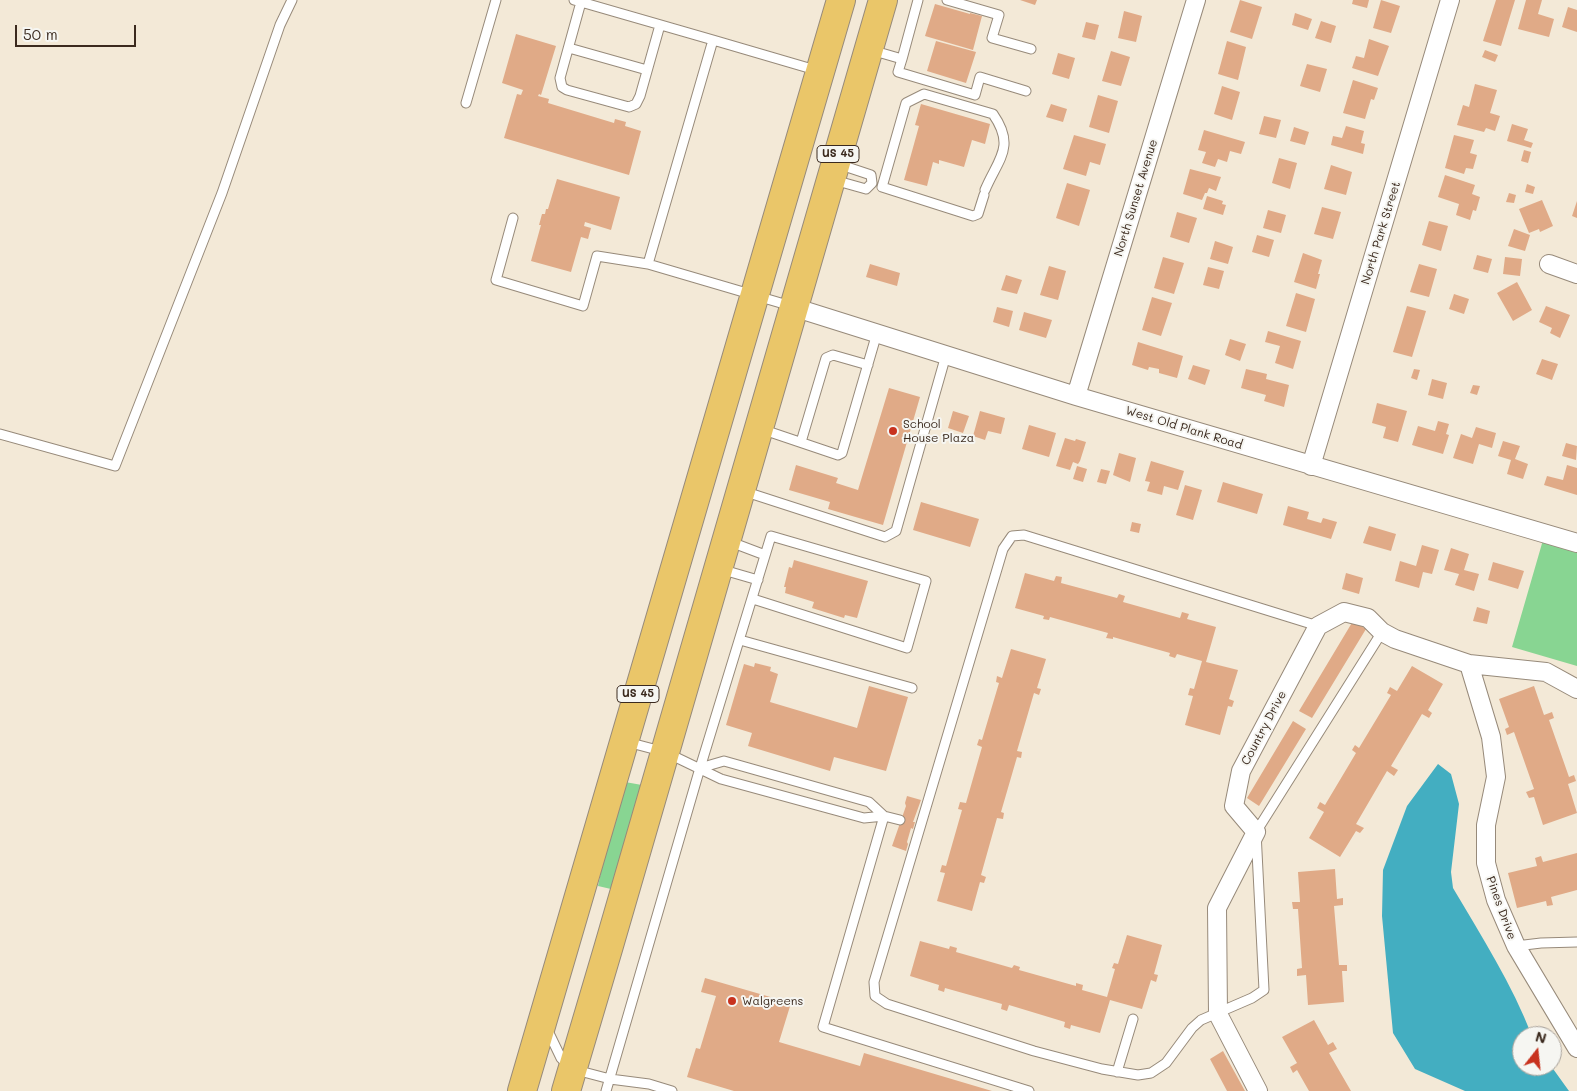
<!DOCTYPE html>
<style>
body{margin:0}
#map{position:relative;width:1577px;height:1091px;overflow:hidden;background:#f3e9d7;font-family:Mali,sans-serif}
canvas{display:block}
.north{position:absolute;left:1512px;top:1026px;width:50px;height:50px;box-sizing:border-box;background:#f6f6f2;border:1px solid #aba49d;border-radius:50%;rotate:16deg;font-size:14px;font-weight:700;line-height:20px;text-align:center;color:#3b2a1e}
.north::after{content:'';display:block;margin:auto;width:18px;height:22px;background:#c8321e;clip-path:polygon(50% 0,100% 100%,50% 72%,0 100%)}
.scale{position:absolute;left:15px;top:25px;width:121px;height:22px;box-sizing:border-box;border:2px solid #3b2a1e;border-top:0;padding-left:6px;font-size:15px;line-height:18px;white-space:nowrap;color:#3b2a1e;-webkit-text-stroke:4px #f6f6f2;paint-order:stroke}
</style>
<div id="map">
<canvas width="1577" height="1091"></canvas>
<div class="north">N</div>
<div class="scale">50 m</div>
</div>
<script>
const context = document.querySelector('canvas').getContext('2d');
context.lineJoin = 'round';
function fillPath(path, color) { context.fillStyle = color; context.fill(path, 'evenodd'); }
function stroke(path, color, width, dash) { context.strokeStyle = color; context.lineWidth = width; context.lineCap = dash ? 'butt' : 'round'; context.setLineDash(dash || []); context.stroke(path); }
function drawText(font, color, halo, rows, align = 'center') {
  context.font = font + ' Mali,sans-serif'; context.lineWidth = 4; context.setLineDash([]); context.textBaseline = 'middle'; context.strokeStyle = halo; context.fillStyle = color; for (const [text, x, y, turn = 0] of rows) {
    context.save(); context.translate(x, y); context.rotate((+turn || 0) * Math.PI / 180); context.textAlign = isNaN(turn) ? turn : align; if (halo) context.strokeText(text, 0, 0); context.fillText(text, 0, 0); context.restore();
  }
}
const green = new Path2D(`
 M1543 540 1577 551V666L1512 647Z
 M625 782 642 785 611 889 598 886 612 820Z`);
const water = new Path2D(`
 M1438 764 1451 774 1459 804 1451 872 1453 888C1482 937 1512 984 1532 1036H1522V1066H1551L1569 1091H1465L1415 1069 1393 1033 1382 916 1383 870 1407 806Z`);
const building = new Path2D(`
 M1020 0H1037L1035 5Z
 M1240 0 1262 7 1252 39 1230 32Z
 M1353 0H1369L1367 8 1352 4Z
 M1381 0 1400 6 1391 33 1373 28Z
 M1496 0H1515L1501 46 1483 41Z
 M1526 0H1542L1538 14 1554 19 1549 37 1518 29Z
 M935 4 970 14V13L982 16 973 50 925 36Z
 M1568 7 1577 10V32L1562 27Z
 M1124 11 1142 16 1136 42 1118 38Z
 M1295 13 1312 19 1308 30 1292 25Z
 M1321 21 1336 26 1331 43 1315 38Z
 M1086 22 1099 25 1095 40 1082 37Z
 M516 34 556 46 541 95 539 94 538 96 549 99 548 103 614 123 615 119 626 122 625 126 641 131 629 175 504 138 517 94 521 95 523 90 502 83Z
 M1369 39 1389 46 1378 76 1352 68 1356 56 1364 58Z
 M936 41 976 52 966 83 927 71Z
 M1227 41 1246 47 1238 80 1218 74Z
 M1485 50 1498 55 1495 62 1482 57Z
 M1111 51 1130 57 1121 86 1102 81Z
 M1058 53 1075 58 1069 79 1052 74Z
 M1307 64 1327 69 1320 92 1300 86Z
 M1353 80 1378 88 1374 100 1371 99 1365 119 1343 113Z
 M1475 84 1497 90 1490 113 1500 116 1495 131 1486 128 1484 132 1457 125 1463 105 1469 107Z
 M1222 86 1240 92 1232 120 1214 114Z
 M1098 95 1118 101 1109 133 1089 127Z
 M921 104 990 124 985 144 972 140 964 167 939 160V164L933 162 927 186 904 180 919 126 915 125Z
 M1051 104 1067 109 1063 122 1046 117Z
 M1264 116 1281 120 1276 138 1259 134Z
 M1512 124 1528 129 1524 140 1533 143 1531 148 1507 141Z
 M1346 126 1364 131 1361 143 1365 144 1363 154 1331 145 1333 136 1342 138Z
 M1294 127 1309 132 1305 145 1290 141Z
 M1204 130 1245 142 1241 154 1230 151 1227 162 1218 159 1215 167 1202 163 1206 152 1198 150Z
 M1074 135 1106 144 1100 165 1090 162 1086 176 1063 169Z
 M1454 135 1474 140 1470 153 1477 155 1473 169 1466 168 1464 174 1445 168Z
 M1524 150 1531 152 1528 163 1521 161Z
 M1279 158 1297 163 1290 189 1272 183Z
 M1331 165 1352 172 1346 195 1324 189Z
 M1190 169 1221 177 1216 191 1209 188 1207 193H1205L1202 200 1183 194Z
 M1445 175 1475 185 1472 194 1480 197 1476 211 1473 210 1470 220 1456 215 1459 204 1438 197Z
 M557 179 620 197 611 230 585 222 584 226 591 228 588 239 581 237 571 272 531 261 541 225H539L542 214H545L546 209H548Z
 M1067 183 1090 190 1079 226 1056 218Z
 M1527 184 1535 187 1533 194 1525 192Z
 M1509 193 1516 195 1514 203 1506 202Z
 M1207 196 1223 201 1222 204 1226 205 1223 215 1203 209Z
 M1542 200 1553 226 1540 232 1539 229 1529 233 1519 209Z
 M1577 201V218L1572 216Z
 M1322 207 1341 212 1333 239 1314 234Z
 M1268 210 1286 215 1281 233 1263 228Z
 M1177 212 1197 218 1189 243 1170 237Z
 M1429 221 1448 226 1441 251 1422 245Z
 M1514 229 1530 235 1525 251 1508 246Z
 M1257 235 1274 240 1269 257 1252 252Z
 M1215 241 1233 247 1228 264 1210 259Z
 M1303 253 1322 260 1318 274H1320L1316 289 1294 282Z
 M1477 255 1492 259 1488 273 1473 269Z
 M1163 257 1184 263 1174 294 1154 288Z
 M1505 257 1522 259 1520 276 1503 274Z
 M870 264 900 273 897 286 866 277Z
 M1419 264 1437 269 1429 297 1410 292Z
 M1049 266 1066 271 1058 300 1040 295Z
 M1208 267 1224 271 1219 289 1203 285Z
 M1006 275 1022 280 1017 294 1001 290Z
 M1517 282 1532 310 1513 321 1497 293Z
 M1296 293 1315 299 1306 332 1286 326Z
 M1454 294 1469 299 1464 314 1449 309Z
 M1152 297 1172 303 1161 336 1142 330Z
 M1407 306 1426 311 1412 357 1393 352Z
 M1546 306 1570 315 1560 338 1550 333 1552 328 1539 322Z
 M997 307 1013 311 1009 327 993 322Z
 M1024 312 1052 320 1046 338 1019 330Z
 M1268 331 1301 341 1293 369 1275 363 1280 346 1265 342Z
 M1230 339 1246 344 1240 361 1225 355Z
 M1138 342 1183 356 1177 378 1159 373V369L1149 367 1148 370 1132 365Z
 M1542 359 1558 364 1552 380 1536 374Z
 M1193 365 1210 370 1205 385 1188 379Z
 M1246 369 1267 374 1266 379 1289 385 1284 407 1264 401 1266 395 1241 388Z
 M1414 369 1420 370 1417 380 1411 378Z
 M1432 379 1447 383 1443 399 1428 395Z
 M1473 385 1480 386 1477 395 1470 393Z
 M889 388 920 397 883 525 828 509 830 502 789 490 796 465 838 478 836 483 858 490Z
 M1377 403 1407 411 1398 442 1383 438 1386 427 1372 423Z
 M953 411 969 416 963 433 948 428Z
 M980 411 1005 418 1001 434 988 431 985 440 973 436Z
 M1438 421 1449 424 1446 434 1449 435 1443 454 1412 445 1418 426 1435 431Z
 M1029 425 1056 433 1049 457 1022 449Z
 M1476 427 1496 433 1492 448 1479 444 1473 464 1453 458 1461 434 1472 438Z
 M1065 438 1075 441 1076 439 1086 442 1080 461 1078 464 1073 462 1070 470 1056 466Z
 M1503 441 1520 446 1515 459 1528 464 1523 479 1507 474 1511 460 1498 456Z
 M1566 443 1577 446 1576 460 1562 456Z
 M1119 453 1136 458 1130 482 1113 475Z
 M1151 461 1184 471 1178 490 1164 486 1162 495 1147 491 1150 482 1145 481Z
 M1567 465 1577 468V495L1544 485 1547 476 1563 480Z
 M1077 466 1087 469 1083 482 1073 479Z
 M1101 469 1110 471 1106 484 1097 482Z
 M1223 482 1263 494 1257 514 1217 502Z
 M1185 485 1202 490 1193 520 1176 515Z
 M921 502 979 519 970 547 913 530Z
 M1288 506 1309 512 1307 519 1321 523 1323 518 1337 522 1331 539 1283 525Z
 M1132 522 1141 524 1139 533 1130 531Z
 M1369 526 1396 534 1391 551 1363 543Z
 M1422 545 1439 550 1432 574 1423 572 1419 588 1395 581 1400 561 1416 566Z
 M1451 548 1469 554 1464 570 1479 574 1474 591 1455 585 1459 574 1444 570Z
 M794 560 868 581 857 618 845 615 844 618 812 608 814 602 785 593 786 587H784L789 567 792 568Z
 M1493 562 1524 571 1518 589 1488 580Z
 M1025 573 1054 581 1056 576 1062 577 1061 583 1117 598 1119 594 1125 596 1123 602 1180 618 1182 612 1189 614 1187 619 1216 627 1206 662 1238 670 1229 699 1234 701 1232 707 1228 706 1220 735 1185 725 1193 696 1188 695 1190 688 1194 689 1202 661 1177 654 1175 658 1169 656 1170 653 1113 637V639L1106 638 1108 633 1050 617 1049 620 1043 619 1044 616 1015 608Z
 M1346 573 1363 578 1359 594 1342 589Z
 M1477 607 1490 611 1487 624 1473 621Z
 M1353 621 1366 629 1312 718 1299 711Z
 M1011 649 1046 659 1037 688 1041 689 1039 695 1034 693 1017 751 1022 752 1021 758 1017 757 1001 812 1004 813 1003 819 997 818 981 875 986 877 984 883 980 882 972 911 937 901 945 873 940 872 942 865 946 866 962 810 958 809 960 802 966 803 982 747 977 745 979 739 982 740 999 683 996 682 997 676 1002 678Z
 M755 663 771 667 770 671 778 674 770 702 857 728 869 686 908 697 886 771 834 757 830 771 748 746 752 733 726 725 744 664 754 667Z
 M1412 666 1443 684 1428 710 1432 713 1429 718 1422 714 1391 766 1398 770 1394 776 1387 771 1356 824 1364 828 1360 833 1356 831 1340 857 1309 838 1324 812 1317 808 1320 802 1325 805 1356 753 1352 750 1355 745 1359 748 1391 695 1387 693 1390 687 1397 691Z
 M1534 686 1544 715 1552 712 1554 718 1549 720 1569 777 1574 775 1576 781 1568 784 1577 813 1543 825 1534 797 1529 798 1526 792 1534 789 1514 732 1507 735 1505 729 1509 727 1499 699Z
 M1293 721 1306 729 1259 806 1247 798Z
 M907 796 921 800 913 822H915L913 829 911 828 907 842 908 844 906 851 892 846 906 806 905 803Z
 M1577 853V890L1551 897 1553 905 1547 906 1546 901 1517 908 1508 873 1537 866 1535 858 1541 856 1543 862Z
 M1335 869 1337 899 1343 898V905L1334 906 1339 965H1347V971H1342L1344 1002 1308 1005 1306 975 1297 976V969L1302 968 1298 909H1293L1292 902H1300L1298 872Z
 M1127 935 1162 945 1154 974 1158 975 1156 982 1151 980 1142 1009 1110 1000 1100 1033 1071 1025 1070 1029 1064 1027 1065 1022 1009 1005 1007 1011 1001 1009 1002 1004 945 988 944 992 938 990 939 985 910 976 920 941 949 949 950 946 957 948 956 952 1012 968 1014 965 1020 967 1019 970 1076 986V983L1083 985 1082 990 1107 997 1115 969 1112 968 1114 963 1118 964Z
 M705 978 791 1003 779 1042 860 1066 864 1053 992 1091H734L687 1077 696 1048 700 1049 716 996 701 992Z
 M1314 1020 1328 1045 1333 1042 1337 1049 1329 1053 1351 1091H1309L1297 1070 1293 1073 1290 1067 1297 1063 1282 1037Z
 M1223 1051 1245 1091H1227L1210 1059Z`);
const service = new Path2D(`
 M574 0 713 40 648 264
 M947 0 999 15 992 38 1031 49
 M581 2 560 78 562 87 567 90 629 107 636 104 640 96 660 25
 M713 40 819 71
 M569 48 647 70
 M871 50 902 59 918 0
 M902 59 898 72 975 95 980 77 1026 91
 M466 103 496 0
 M837 175 841 182 866 189 872 183 871 175 844 166 840 170
 M984 195 978 214 973 216 882 187 906 103 924 94 993 114C1016 147 998 159 985 190
 M513 218 496 280 583 306 597 256 648 264 791 306
 M761 429 838 455 842 453 877 333
 M0 434 115 466 222 193 280 25 292 0
 M801 442 826 358 833 355 868 365
 M743 491 885 537 896 531 946 355
 M728 541 765 555
 M720 569 758 580
 M1318 626 1024 535 1012 536 1003 549 874 982 875 996 887 1004 1034 1051 1102 1069 1138 1075 1151 1073 1166 1063 1192 1028 1201 1020 1252 998 1264 990 1256 832 1382 632
 M740 640 912 688
 M627 742 665 752 721 779 864 818 884 816
 M700 768 724 761 869 802 884 816 900 820
 M884 816 823 1027 1029 1091
 M1516 946 1541 943 1577 942
 M547 1029 561 1058 572 1069 610 1079 649 1084 672 1091
 M1117 1072 1133 1019
 M606 1091 700 768 771 536 926 581 907 648 753 599`);
const minor = new Path2D(`
 M1549 264 1577 274
 M793 307 1076 396 1577 543
 M1076 396 1196 0
 M1311 466 1450 0
 M1469 664 1491 737 1496 777 1486 825V863L1496 900 1516 946 1577 1048
 M1258 1091 1218 1014 1217 908 1256 832 1234 806 1241 771 1318 626 1344 612 1368 618 1382 632 1395 639 1469 664 1546 672 1577 689`);
const primary = new Path2D(`
 M522 1091 841 0
 M566 1091 608 949 883 0`);
const markers = [
 [893,431,5,"#c8321e"],
 [732,1001,5,"#c8321e"]
];
const shields = [
 [838,154,42],
 [638,694,42]
];
const shieldNames = [
 ["US 45",838,154],
 ["US 45",638,694]
];
const streetNames = [
 ["North Sunset Avenue",1136,198,-73],
 ["North Park Street",1381,233,-73],
 ["West Old Plank Road",1184,428,17],
 ["Country Drive",1264,728,-62],
 ["Pines Drive",1501,908,70]
];
const poiNames = [
 ["School",903,424],
 ["House Plaza",903,438],
 ["Walgreens",742,1001]
];
fillPath(green, '#88d592');
fillPath(water, '#43aec1');
fillPath(building, '#e0aa87');
stroke(service, '#978a7a', 11);
stroke(minor, '#978a7a', 20);
stroke(primary, '#978a7a', 30);
stroke(service, '#fff', 9);
stroke(minor, '#fff', 18);
stroke(primary, '#eac669', 28);
for (const [x, y, r, color] of markers) { const dot = new Path2D(); dot.arc(x, y, r, 0, 2 * Math.PI); context.fillStyle = color; context.fill(dot); stroke(dot, '#f6f6f2', 2); }
for (const [x, y, w] of shields) { const box = new Path2D(); box.roundRect(x - w / 2, y - 8.5, w, 17, 4); context.fillStyle = '#f6f6f2'; context.fill(box); stroke(box, '#3b2a1e', 1); }
drawText('bold 11px', '#3b2a1e', null, shieldNames);
drawText('12px', '#3b2a1e', '#f6f6f2', streetNames);
drawText('12px', '#3b2a1e', '#f6f6f2', poiNames, 'left');
</script>
